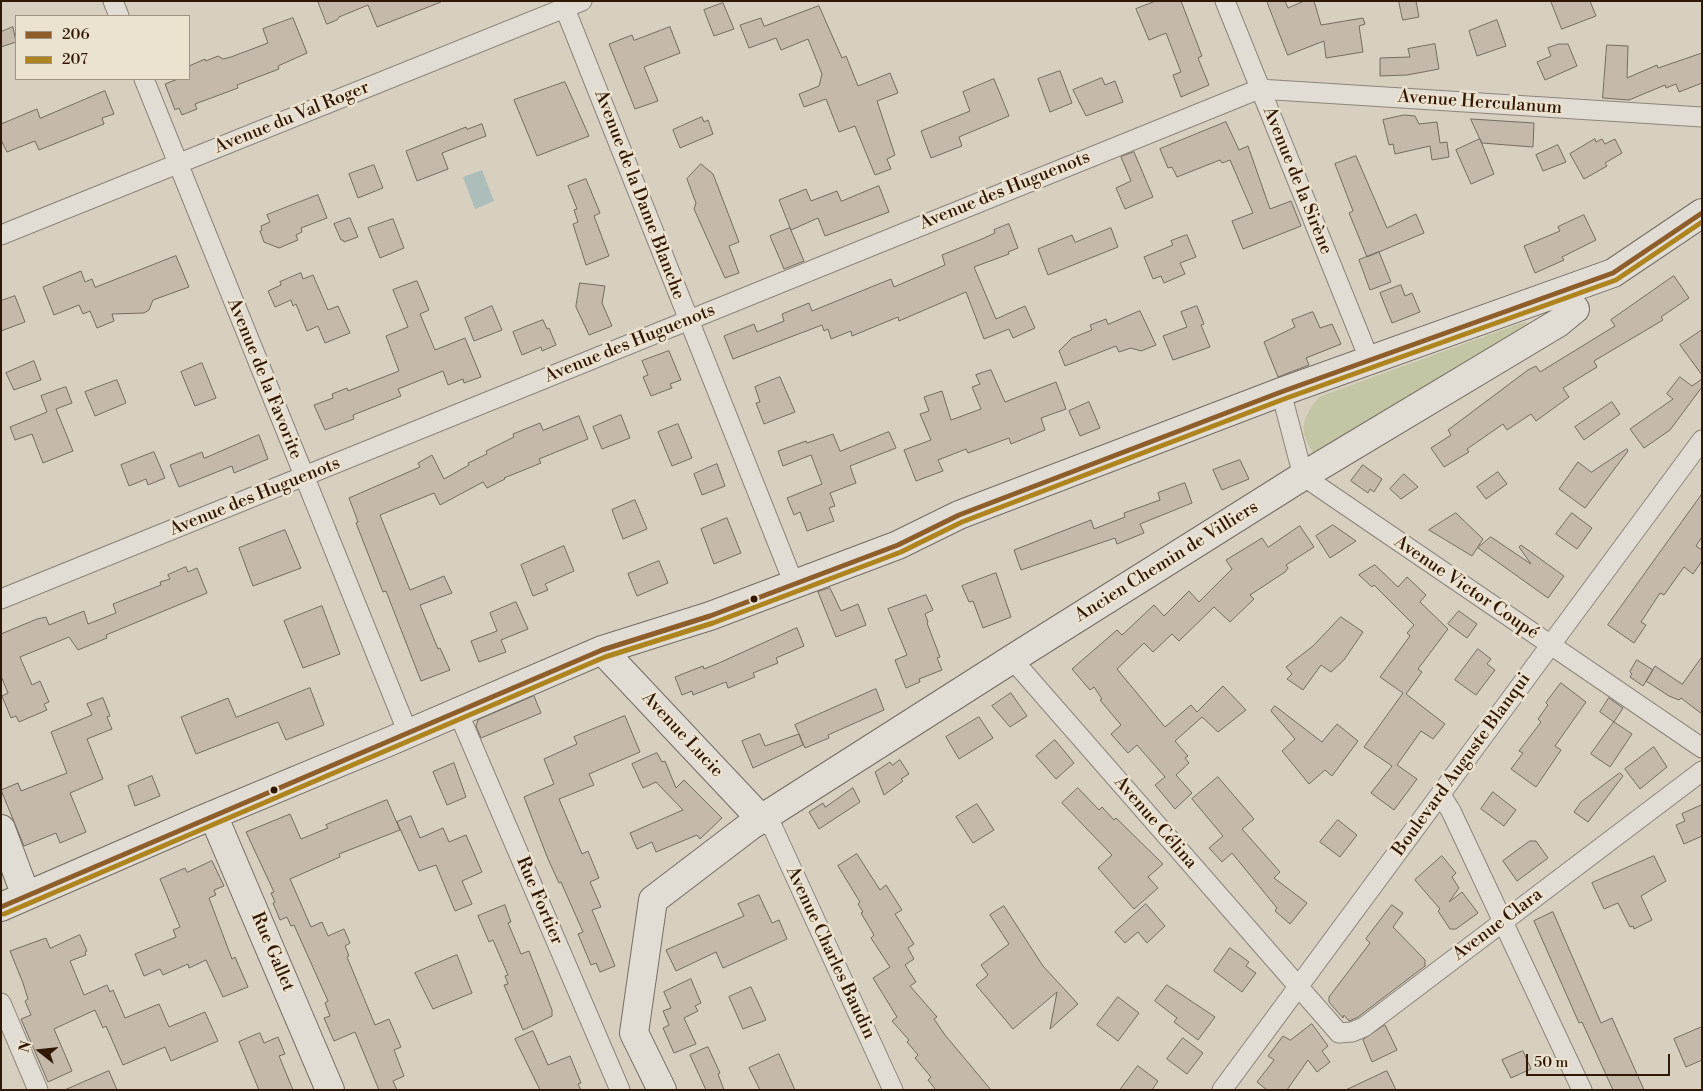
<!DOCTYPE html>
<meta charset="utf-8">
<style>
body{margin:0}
#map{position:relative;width:1703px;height:1091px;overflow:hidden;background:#d7d0c0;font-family:"Libre Bodoni",serif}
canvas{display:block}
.frame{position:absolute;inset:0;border:2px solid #311805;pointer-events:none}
.legend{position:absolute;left:15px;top:15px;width:175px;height:65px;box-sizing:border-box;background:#ece2d0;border:1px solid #a1917f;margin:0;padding:6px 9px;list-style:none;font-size:15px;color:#311805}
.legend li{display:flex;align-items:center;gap:10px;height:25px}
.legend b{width:25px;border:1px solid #a1917f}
.north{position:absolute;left:15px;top:1026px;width:50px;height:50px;-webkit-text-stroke:4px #ece2d0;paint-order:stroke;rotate:286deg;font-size:14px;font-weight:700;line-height:20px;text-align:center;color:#311805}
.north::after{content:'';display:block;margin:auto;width:18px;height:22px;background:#311805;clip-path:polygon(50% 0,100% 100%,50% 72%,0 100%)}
.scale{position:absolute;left:1526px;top:1054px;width:144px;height:22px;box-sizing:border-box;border:2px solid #311805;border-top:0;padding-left:6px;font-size:15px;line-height:18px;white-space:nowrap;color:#311805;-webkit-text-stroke:4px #ece2d0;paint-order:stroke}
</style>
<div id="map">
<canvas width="1703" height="1091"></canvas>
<div class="frame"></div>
<ul class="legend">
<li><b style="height:6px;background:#8d5e2a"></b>206</li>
<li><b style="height:6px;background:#ae841f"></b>207</li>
</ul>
<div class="north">N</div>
<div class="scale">50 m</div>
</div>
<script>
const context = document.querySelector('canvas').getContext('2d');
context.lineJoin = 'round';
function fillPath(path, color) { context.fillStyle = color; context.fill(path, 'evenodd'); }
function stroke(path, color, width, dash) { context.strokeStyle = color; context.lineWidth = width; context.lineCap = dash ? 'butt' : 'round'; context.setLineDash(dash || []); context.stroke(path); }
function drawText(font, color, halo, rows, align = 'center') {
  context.font = font + ' "Libre Bodoni",serif'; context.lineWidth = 5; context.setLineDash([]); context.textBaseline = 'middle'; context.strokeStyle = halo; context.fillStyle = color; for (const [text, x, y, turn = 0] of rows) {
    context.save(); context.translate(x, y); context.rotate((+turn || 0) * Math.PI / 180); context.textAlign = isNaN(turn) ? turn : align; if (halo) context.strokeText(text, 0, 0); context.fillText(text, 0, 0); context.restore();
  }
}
const green = new Path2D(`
 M1524 322 1529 324 1316 457C1298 431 1300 421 1319 397Z`);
const water = new Path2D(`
 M482 170 494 201 475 209 463 177Z`);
const building = new Path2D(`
 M318 1H440L441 2 377 27 368 5 339 17 337 20 327 24Z
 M1156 1H1181L1202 56 1198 58 1209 85 1181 97 1173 75 1181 72 1166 33 1149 40 1136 9Z
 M1267 1H1285L1288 8 1304 1H1314L1321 25 1363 18 1365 24 1359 26 1363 52 1326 58 1324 41 1288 55Z
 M1399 1H1416L1419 17 1403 20Z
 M1551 1H1590L1596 16 1562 29Z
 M723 3 734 29 714 36 704 10Z
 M819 6 842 58 846 56 858 86 890 73 898 93 877 101 895 155 887 159 891 169 875 175 855 126 839 132 826 99 804 107 799 94 819 86 822 74 808 39 781 50 776 38 749 48 740 25 761 18 764 26Z
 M293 18 307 53 278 66 279 69 237 85 238 88 195 104 197 109 182 115 179 108 175 110 165 84 178 79H189V66L205 59 206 61 218 56 223 59 231 57 268 43 263 29Z
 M1497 20 1506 46 1477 56 1469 31Z
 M13 27 16 42 1 47V32Z
 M670 27 680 53 644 67 658 101 635 109 609 44 632 35 634 40Z
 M1435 44 1439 69 1407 75 1380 76V58L1410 57 1408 49Z
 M1559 44H1568L1577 66 1545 80 1537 62 1551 56 1548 48Z
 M1607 45 1628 46 1627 78 1657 65 1658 68 1702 53V83L1679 92 1676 84 1666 88 1665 85 1629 100 1603 98Z
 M1060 71 1072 103 1050 112 1038 79Z
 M1102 78 1105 85 1115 81 1123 102 1086 116 1073 90Z
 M994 79 1009 116 959 137 962 146 931 158 921 131 970 111 963 92Z
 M565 82 589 136 537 156 514 100Z
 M105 91 114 114 102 118 104 124 39 150 35 141 7 152 1 140V124L37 109 40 118Z
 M1404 115 1415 116 1419 124 1437 122 1440 143 1447 142 1449 157 1432 160 1430 146 1395 154 1393 144 1389 145 1383 120Z
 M702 117 704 122 708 120 713 134 680 148 673 130Z
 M1471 119 1534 123 1533 147 1482 143Z
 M1226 122 1239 150 1248 146 1270 209 1291 201 1301 226 1243 249 1232 221 1253 213 1230 160 1222 163 1220 160 1177 177 1172 167 1168 168 1160 149Z
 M482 124 486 136 442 153 448 169 417 181 406 151 466 127 467 129Z
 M1480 139 1494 174 1471 184 1456 150Z
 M1595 139 1596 142 1602 139 1605 144 1615 139 1622 153 1605 163 1607 166 1584 179 1570 154Z
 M1558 145 1566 162 1543 171 1536 155Z
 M1134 152 1153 197 1125 209 1116 188 1131 181 1121 157Z
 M1356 156 1387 228 1416 214 1424 233 1367 257 1349 213 1353 211 1335 164Z
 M701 164 713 174 739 242 729 246 739 273 725 278 694 209 696 203 687 179Z
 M374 165 383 188 358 198 349 174Z
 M586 179 600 213 594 216 609 256 586 265 573 224 578 222 574 210 577 209 568 186Z
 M879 186 889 212 825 236 818 218 791 230 779 200 806 189 811 201 837 191 841 201Z
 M318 195 327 218 301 228 302 232 296 235 298 240 279 248 264 242 260 231 262 230 261 226 270 222 267 215Z
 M1584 215 1596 240 1562 257 1564 260 1535 273 1524 246 1560 231 1558 227Z
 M350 218 358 237 344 242 343 240H341L334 224Z
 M393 219 404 248 380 258 368 228Z
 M1009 224 1018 248 1008 252 1009 254 974 267 996 319 1025 306 1035 328 1013 338 1009 329 984 339 966 292 899 321 898 317 852 336 851 331 831 339 828 329 824 331 822 325 733 359 724 336 754 324 757 332 784 321 782 314 809 303 812 311 891 279 894 287 945 265 942 255 982 239 995 233 994 230Z
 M790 228 804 261 784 269 770 236Z
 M1111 228 1118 247 1048 275 1038 249 1072 235 1075 242Z
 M1187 235 1196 257 1180 263 1185 274 1164 283 1161 276 1153 279 1144 257 1173 245 1171 241Z
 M1379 252 1391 282 1370 290 1359 260Z
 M176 256 189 287 153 300 149 310 144 313 112 314 114 321 97 328 90 311 83 314 79 305 54 315 43 287 81 271 85 282 92 279 95 287Z
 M301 273 303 279 313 275 328 310 338 306 350 333 325 343 318 326 307 331 296 304 293 306 291 300 275 307 268 291 281 285 280 282Z
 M1674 276 1689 298 1661 317 1663 320 1594 361 1597 367 1563 388 1569 397 1536 421 1531 414 1507 430 1503 424 1467 449 1469 452 1444 467 1431 448 1451 435 1448 430 1528 370 1536 366 1540 372 1615 326 1611 320Z
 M417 281 429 310 420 314 435 350 465 338 481 377 464 383 463 379 448 385 443 371 398 389 401 396 353 415 354 419 325 430 314 405 333 398 332 394 347 388 348 391 399 371 386 336 408 327 393 290Z
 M580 283 605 286 602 303 612 326 589 335 576 307Z
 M1401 285 1405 296 1412 293 1420 312 1392 323 1380 293Z
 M15 296 25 322 1 331V301Z
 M492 306 502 330 474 341 465 318Z
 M1197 306 1204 324 1201 325 1210 347 1173 360 1163 336 1187 327 1181 312Z
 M1140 311 1156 345 1141 351 1131 348 1119 352 1116 346 1065 366 1059 351 1072 338 1092 330 1090 325 1106 319 1108 324Z
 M1313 312 1320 328 1332 324 1341 344 1306 358 1309 365 1278 377 1264 342 1295 327 1292 320Z
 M543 320 547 329 549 328 556 345 542 351 541 347 522 355 513 332Z
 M1702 330V375L1680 345Z
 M669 351 681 380 670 384 672 388 651 396 643 377 648 375 642 361Z
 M34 361 41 380 14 390 6 373Z
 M202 363 216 398 195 406 181 372Z
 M991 370 1005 402 1056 382 1066 409 1041 418 1045 430 1011 444 1009 438 968 453 966 449 938 460 943 471 916 481 904 450 931 440 920 414 929 411 924 397 942 391 951 420 981 409 972 387 980 384 976 375Z
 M780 377 795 412 764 424 756 403 760 402 755 387Z
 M1680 377 1692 386 1702 379V387L1670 430 1644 448 1630 429 1673 399 1667 394Z
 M117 380 126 403 95 416 85 392Z
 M66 387 72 403 56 409 73 451 43 463 32 434 15 440 10 427 47 412 41 396Z
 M1089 402 1100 428 1080 436 1069 411Z
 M1612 402 1620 414 1584 440 1575 427Z
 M621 415 630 438 602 449 593 427Z
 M579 416 588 439 539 459 541 463 504 478 505 479 487 488 483 482 440 505 434 493 380 515 410 590 444 576 452 593 420 605 438 649 440 648 450 670 421 681 386 591 383 592 356 523 358 522 349 498 420 467 418 463 432 455 444 479 469 465 468 463 487 454 486 451 514 437 513 434 540 423 543 430Z
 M678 424 692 458 672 466 658 432Z
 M889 432 896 448 850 466 856 483 830 493 835 506 829 508 834 521 807 531 800 512 794 515 787 498 822 484 811 455 783 466 778 451 806 441 807 443 833 434 840 451Z
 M259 435 268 459 234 473 232 466 179 487 170 465 202 452 204 458Z
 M1627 449 1628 451 1585 508 1559 489 1578 462 1591 472Z
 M154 452 165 478 148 485 146 479 129 486 121 465Z
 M1240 460 1249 479 1222 490 1213 470Z
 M717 464 725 486 702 495 694 474Z
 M1363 465 1382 479 1374 492 1370 489 1368 493 1351 481Z
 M1498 472 1507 484 1486 499 1477 487Z
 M1404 474 1418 487 1401 499 1390 489Z
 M1185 483 1192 503 1140 524 1144 533 1117 544 1115 538 1021 570 1014 550 1091 520 1094 529 1125 517 1124 513 1160 500 1158 493Z
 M1702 494V537L1696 546 1702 550V561L1693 574 1684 567 1664 595 1660 593 1641 622 1646 625 1634 643 1608 625Z
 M635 500 647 529 623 539 612 510Z
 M1456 513 1483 539 1472 556 1429 530Z
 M1572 513 1592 528 1577 549 1556 534Z
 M727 518 741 553 714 564 701 529Z
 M1333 525 1356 541 1330 558 1316 536Z
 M1300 526 1314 547 1286 565 1288 568 1285 572 1250 595 1254 599 1230 622 1214 607 1179 641 1172 634 1153 652 1144 643 1117 669 1165 727 1191 705 1197 712 1223 686 1246 710 1218 732 1202 717 1175 741 1188 756 1185 758 1189 763 1176 775 1192 793 1175 809 1155 785 1165 777 1137 745 1128 753 1111 734 1121 725 1100 700 1102 699 1094 687 1090 690 1072 669 1117 630 1122 635 1154 605 1164 616 1189 591 1199 602 1232 569 1226 560 1262 538 1268 547Z
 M285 530 301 568 253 586 239 548Z
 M1491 537 1531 564 1519 547 1521 545 1564 576 1548 598 1478 548Z
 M564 546 574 571 545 584 548 590 533 596 521 565Z
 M659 561 668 583 637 596 628 574Z
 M1375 565 1398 587 1407 577 1426 595 1420 602 1448 629 1418 669 1422 672 1406 694 1445 724 1433 739 1421 731 1397 765 1417 779 1394 810 1371 793 1392 766 1364 747 1403 693 1380 677 1410 636 1407 633 1414 625 1374 585 1372 587 1359 575Z
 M186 567 188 572 197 568 207 593 106 635 107 638 78 650 69 637 20 657 32 685 40 681 49 702 44 704 47 710 19 722 16 716 11 718 2 696 8 693 1 676V634L37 619 46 617 49 625 84 611 88 624 116 613 113 604 161 585 160 582 170 579 168 575Z
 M996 573 1011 617 983 628 973 601 969 602 962 586Z
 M830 588 841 611 858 604 866 625 836 637 818 592Z
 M926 595 933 610 925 614 928 622 927 623 940 657 937 658 942 670 919 679 920 682 906 688 895 660 907 655 888 609Z
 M516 602 528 629 501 640 506 652 479 662 471 641 497 631 490 613Z
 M322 606 340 654 303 668 284 621Z
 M1459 611 1477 624 1467 638 1448 624Z
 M1341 617 1363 632 1344 660 1331 672 1321 665 1303 690 1287 679 1292 674 1286 667 1313 646Z
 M797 628 804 646 776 658 778 663 753 673 755 677 728 688 726 682 693 695 692 691 682 695 675 677 703 666 704 669 719 663Z
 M1478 649 1491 659 1487 664 1495 670 1476 695 1455 680Z
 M1702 657V714L1681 698 1679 700 1669 696 1646 681 1655 666 1682 684Z
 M1637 660 1653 670 1643 686 1630 677 1632 674 1630 672Z
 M1561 683 1586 702 1555 746 1561 750 1536 787 1511 769 1523 753 1519 751 1541 722 1538 719 1548 705 1546 703Z
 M310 688 324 725 286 740 278 722 196 754 181 717 228 698 236 717Z
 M876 689 884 710 828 735 829 738 805 748 795 725Z
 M1011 693 1027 716 1010 727 992 706Z
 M534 696 541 713 481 738 476 726 478 720Z
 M103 698 110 716 107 717 112 729 87 739 103 779 70 793 86 832 60 843 56 833 24 846 1 790 18 783 21 791 67 773 51 732 92 715 87 704Z
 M1609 698 1623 708 1614 722 1600 712Z
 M1275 706 1322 742 1337 724 1358 741 1332 776 1325 770 1309 784 1282 751 1295 739 1271 711Z
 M625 716 640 752 589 774 594 785 559 799 582 854 588 851 599 878 590 882 601 907 592 910 615 966 600 972 596 963 591 965 578 934 583 932 561 882 559 883 548 859 524 797 554 784 544 759 577 744 574 737Z
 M979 717 993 738 959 759 946 737Z
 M1614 722 1632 734 1610 767 1591 754Z
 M760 734 765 746 799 734 803 745 753 768 742 741Z
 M1055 740 1074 763 1056 779 1036 756Z
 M1654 747 1667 767 1640 789 1625 769Z
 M657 753 662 762 665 761 676 788 684 780 722 818 700 839 697 835 656 852 652 842 637 849 630 833 683 810 656 782 643 788 632 764Z
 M900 760 909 774 901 779 903 781 884 795 875 772 890 762 892 765Z
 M454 763 466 797 447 805 433 772Z
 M1620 773 1623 776 1588 822 1574 812 1581 802Z
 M152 776 160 796 135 806 128 786Z
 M1218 777 1254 819 1242 829 1280 872 1274 878 1307 903 1290 924 1275 911 1277 908 1232 853 1222 862 1209 848 1223 836 1192 799Z
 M853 788 860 802 819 829 809 812 823 803 825 807Z
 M1078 788 1099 810 1102 807 1114 820 1116 818 1163 864 1148 877 1158 888 1134 909 1098 868 1112 855 1062 803Z
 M1493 792 1516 810 1504 826 1481 809Z
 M387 800 400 830 339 854 340 857 290 879 311 927 322 922 328 936 344 929 350 943 345 946 349 956 347 957 375 1025 389 1019 401 1047 394 1050 404 1076 393 1081 397 1090H379L355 1032 334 1041 324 1018 330 1016 325 1003 328 1001 294 925 291 926 287 917 280 920 273 903 275 902 271 893 274 892 246 832 290 814 301 839 328 828 326 825Z
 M977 804 994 830 973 843 956 817Z
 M1702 805V836L1684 844 1676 825 1685 821 1682 814Z
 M411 816 420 838 443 828 449 842 466 835 482 872 462 881 472 904 455 911 436 865 419 871 397 822Z
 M1338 820 1357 835 1340 857 1320 842Z
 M1530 841H1536L1548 858 1517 881 1503 861Z
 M857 854 880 890 886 885 902 910 895 914 914 944 908 948 914 959 905 965 916 982 910 986 937 1017 934 1019 945 1035 991 1090H936L928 1080 931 1077 915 1058 918 1055 907 1042 909 1040 892 1021 897 1017 873 978 890 967 871 938 874 935 861 913 863 912 858 904 860 902 838 866Z
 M1442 856 1456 873 1452 877 1459 888 1449 902 1462 892 1478 913 1456 929H1450L1438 911 1440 909 1415 880Z
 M1654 856 1666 881 1641 896 1652 920 1634 929 1633 926 1630 927 1618 903 1604 909 1592 883Z
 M212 861 224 886 214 890 216 895 209 898 232 959 235 957 248 987 223 997 206 960 189 968 188 964 163 975 160 969 144 976 135 954 176 937 173 930 180 927 160 879 185 868 187 872Z
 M759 895 772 923 779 920 787 939 723 968 716 952 676 971 666 950 744 916 738 904Z
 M1146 904 1165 926 1147 943 1138 932 1125 943 1115 932Z
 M505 905 511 922 508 923 521 954 529 951 552 1010V1016L523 1030 504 985 508 984 505 976 508 975 493 940 489 942 478 916Z
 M1392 905 1403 913 1393 927 1425 960V966L1358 1017 1349 1021 1344 1015 1343 1018 1329 1002V997L1370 943 1366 939Z
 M1004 906 1043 966 1078 1004 1050 1029 1057 992 1013 1029 976 985 988 975 981 965 1009 944 990 915Z
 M1553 912 1601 1023 1612 1018 1644 1090H1613L1582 1022 1579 1023 1534 921Z
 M80 935 87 951 85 952 86 955 70 961 84 995 107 985 110 992 113 990 125 1018 159 1004 169 1027 205 1012 218 1041 171 1061 165 1047 123 1065 106 1026 103 1028 95 1010 54 1029 72 1071 48 1082 21 1019 31 1015 25 1001 28 999 23 983 10 951 46 938 50 948Z
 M1230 948 1249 962 1246 966 1256 973 1242 992 1214 971Z
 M457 955 472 993 433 1009 415 973Z
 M691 979 701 1003 695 1006 698 1011 684 1018 696 1044 674 1053 663 1028 669 1025 663 1011 671 1008 664 992Z
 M1167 985 1215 1017 1198 1040 1174 1022 1177 1018 1155 1001Z
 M751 987 766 1020 743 1029 729 997Z
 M1118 997 1139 1013 1118 1041 1097 1025Z
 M1312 1024 1328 1046 1322 1051 1330 1062 1317 1072 1308 1060 1287 1090H1267L1257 1082 1274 1060 1268 1056 1283 1036 1290 1040Z
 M1385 1025 1397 1050 1372 1062 1363 1040Z
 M1702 1027V1060L1686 1067 1674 1039Z
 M533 1031 548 1065 570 1056 581 1083 578 1084 581 1090H540L515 1039Z
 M260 1033 264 1043 278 1037 285 1054 279 1056 293 1090H259L239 1042Z
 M1183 1038 1203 1053 1187 1074 1167 1059Z
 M708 1047 720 1073 718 1074 724 1090H706L690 1055Z
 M1523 1051 1531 1069 1511 1078 1502 1060Z
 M779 1054 795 1090H760L749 1068Z
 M1138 1066 1158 1081 1152 1090H1120Z
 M109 1071 117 1090H65Z
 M1387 1071 1396 1090H1346Z`);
const street = new Path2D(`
 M113 1 119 16
 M562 1 794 584
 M1225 1 1370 361
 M144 79 408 733
 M1 235 582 1
 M1281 392 1303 476 1702 748
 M1 599 1259 89 1702 117
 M1012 659 1339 1033 1352 1032 1364 1027 1702 771
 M458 712 620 1090
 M1441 795 1451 811 1582 1090
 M762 820 773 828 893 1090
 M1 1003 38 1090
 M1222 1090 1702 440`);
const secondary = new Path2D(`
 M602 650 762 820
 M213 815 330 1090
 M1 829 26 896
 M1 907 201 820 386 743 602 650 710 616 898 545 959 515 1281 392 1613 273 1702 213
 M662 1090 634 1033 653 900 750 826 1012 659 1303 476 1558 323 1575 309`);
const bus1 = new Path2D(`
 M1 907 602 650 710 616 898 545 959 515 1281 392 1613 273 1702 213`);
const bus2 = new Path2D(`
 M4 914 605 657 713 623 901 552 962 522 1284 399 1616 280 1702 222`);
const markers = [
 [754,599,4.5,"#311805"],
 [274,790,4.5,"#311805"]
];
const streetNames = [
 ["Avenue Herculanum",1480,103,4],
 ["Avenue du Val Roger",292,118,-22],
 ["Avenue de la Sirène",1297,181,68],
 ["Avenue des Huguenots",1005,191,-22],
 ["Avenue de la Dame Blanche",639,195,69],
 ["Avenue des Huguenots",630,344,-22],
 ["Avenue de la Favorite",264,379,68],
 ["Avenue des Huguenots",255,497,-22],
 ["Ancien Chemin de Villiers",1167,562,-32],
 ["Avenue Victor Coupé",1466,588,34],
 ["Avenue Lucie",682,735,47],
 ["Boulevard Auguste Blanqui",1462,765,-54],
 ["Avenue Célina",1155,823,49],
 ["Rue Fortier",539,901,67],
 ["Avenue Clara",1498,925,-37],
 ["Rue Gallet",272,952,67],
 ["Avenue Charles Baudin",830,953,65]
];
fillPath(green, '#c3c5a4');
fillPath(water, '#acbdba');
fillPath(building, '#c5b9ab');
stroke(building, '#746c61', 1);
stroke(street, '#8c8579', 21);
stroke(secondary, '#746c61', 30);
stroke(street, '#e1ddd5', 19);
stroke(secondary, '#e1ddd5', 28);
stroke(bus1, '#8d5e2a', 5);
stroke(bus2, '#ae841f', 5);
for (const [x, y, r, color] of markers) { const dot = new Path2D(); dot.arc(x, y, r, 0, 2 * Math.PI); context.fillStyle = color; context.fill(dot); stroke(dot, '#ece2d0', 2); }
drawText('18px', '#311805', '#ece2d0', streetNames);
</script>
